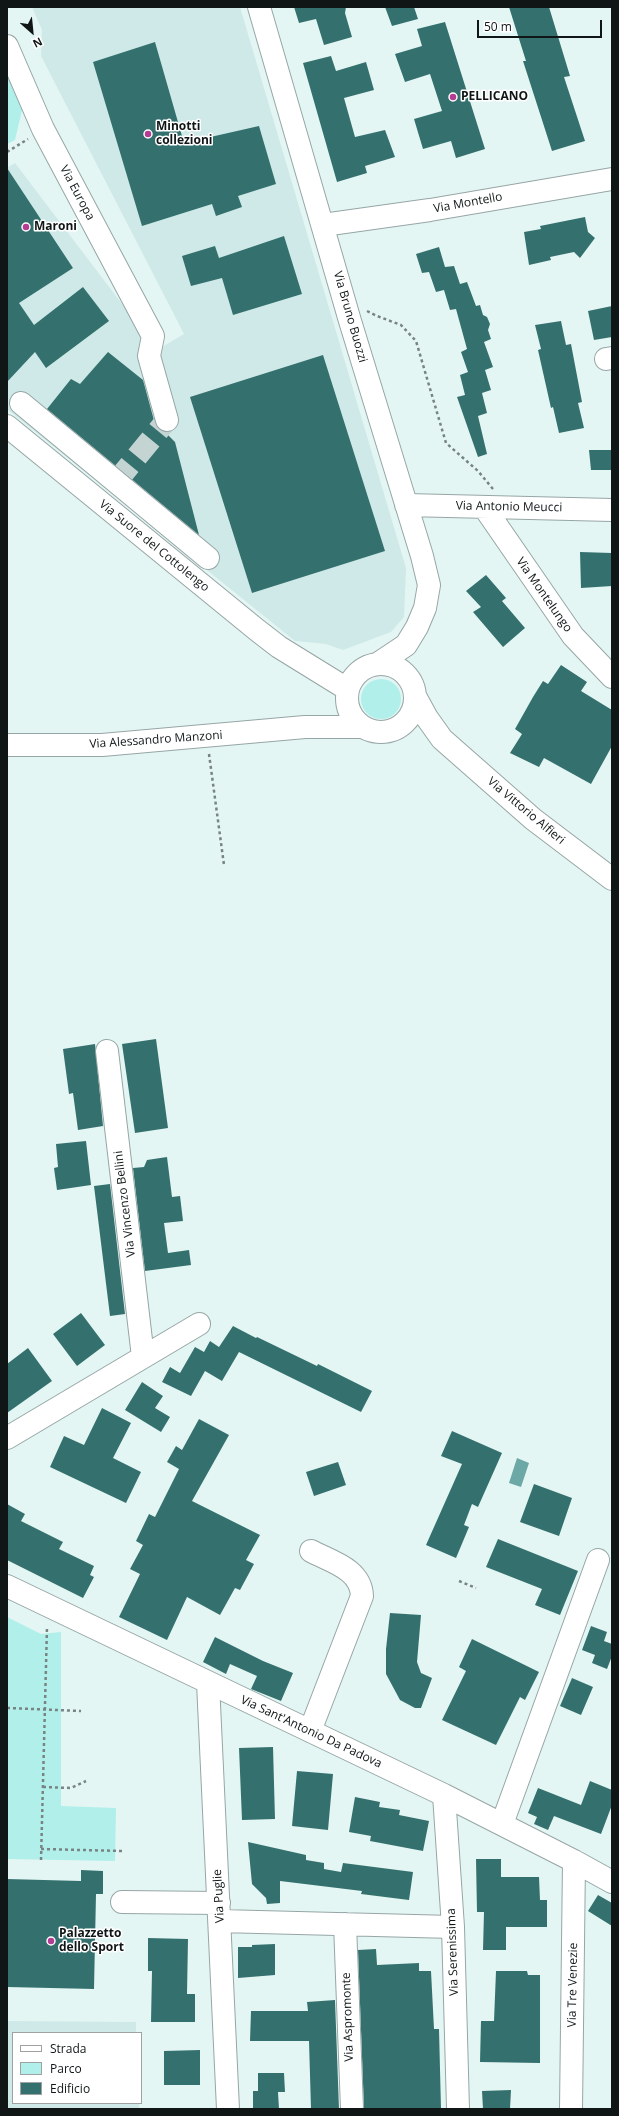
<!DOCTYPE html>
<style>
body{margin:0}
#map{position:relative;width:619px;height:2116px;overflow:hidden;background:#e4f6f4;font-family:"Open Sans",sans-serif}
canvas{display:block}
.frame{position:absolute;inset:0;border:8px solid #101616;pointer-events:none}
.legend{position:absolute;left:12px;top:2032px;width:130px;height:72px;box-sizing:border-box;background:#fff;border:1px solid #9fa2a2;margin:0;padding:5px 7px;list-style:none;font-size:12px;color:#101616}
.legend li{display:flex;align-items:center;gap:8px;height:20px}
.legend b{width:20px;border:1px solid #9fa2a2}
.north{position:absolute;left:12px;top:12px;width:40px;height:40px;-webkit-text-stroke:3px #fff;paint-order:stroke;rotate:153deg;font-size:11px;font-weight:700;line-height:16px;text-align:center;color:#101616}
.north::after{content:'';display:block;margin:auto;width:14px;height:18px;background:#101616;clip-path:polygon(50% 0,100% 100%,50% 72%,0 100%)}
.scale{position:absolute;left:477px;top:20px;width:125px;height:18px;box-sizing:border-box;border:2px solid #101616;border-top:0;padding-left:5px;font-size:12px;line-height:14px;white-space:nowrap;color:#101616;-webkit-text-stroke:3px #fff;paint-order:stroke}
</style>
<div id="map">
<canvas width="619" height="2116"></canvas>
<div class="frame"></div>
<ul class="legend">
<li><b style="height:5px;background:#fff"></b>Strada</li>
<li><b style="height:11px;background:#b1efeb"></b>Parco</li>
<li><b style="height:11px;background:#34716e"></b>Edificio</li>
</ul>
<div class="north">N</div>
<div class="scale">50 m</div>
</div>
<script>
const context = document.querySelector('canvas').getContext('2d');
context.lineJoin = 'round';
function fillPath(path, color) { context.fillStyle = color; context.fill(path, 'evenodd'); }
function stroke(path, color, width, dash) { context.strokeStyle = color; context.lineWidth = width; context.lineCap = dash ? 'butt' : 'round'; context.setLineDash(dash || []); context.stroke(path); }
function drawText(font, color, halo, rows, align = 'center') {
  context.font = font + ' "Open Sans",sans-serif'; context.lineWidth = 3; context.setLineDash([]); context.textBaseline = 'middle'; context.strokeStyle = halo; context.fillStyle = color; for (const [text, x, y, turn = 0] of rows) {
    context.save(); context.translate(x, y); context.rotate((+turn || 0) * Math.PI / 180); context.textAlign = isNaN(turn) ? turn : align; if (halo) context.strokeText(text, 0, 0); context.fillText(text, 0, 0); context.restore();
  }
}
const built = new Path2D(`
 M32 7H240L406 568 404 617 391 632 343 650 326 644 295 641 7 409V168L15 163 157 350 184 334 41 56 42 30Z
 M7 2021 136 2022V2033H13V2103H139V2109H7Z`);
const green = new Path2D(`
 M7 74 23 106 15 140 7 144Z
 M361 699a20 20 0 1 1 40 0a20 20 0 1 1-40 0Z
 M7 1617 41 1634 61 1632V1806L116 1808 115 1861 7 1859Z`);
const water = new Path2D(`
 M517 1458 529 1463 521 1487 509 1483Z`);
const building = new Path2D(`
 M294 7H346L345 13 352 37 324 45 316 19 299 23Z
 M385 7H414L418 19 392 26Z
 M509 7H549L570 76 564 77 585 141 552 151 523 61H526Z
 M445 22 485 149 456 158 451 141 423 149 414 119 442 111 430 74 405 82 395 54 422 46 417 29Z
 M155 42 184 143 259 126 276 184 238 196 242 207 216 216 212 204 142 226 93 62Z
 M331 56 336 71 366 62 374 90 344 98 355 137 385 130 395 157 365 166 367 173 337 182 303 63Z
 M7 168 73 268 19 303 34 325 83 287 109 321 46 368 35 352 7 382Z
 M585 217 588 232 595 238 580 258 574 252 550 257 551 260 529 265 524 232 541 229 540 226Z
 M284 236 302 294 233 315 222 278 191 286 182 256 215 246 219 258Z
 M439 247 445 267 454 266 460 284 467 282 476 306 480 305 483 315 487 317 490 324 488 330 491 339 484 342 493 367 485 370 491 390 482 393 487 413 478 416 487 454 478 457 457 397 465 395 460 375 468 372 461 352 467 349 456 309 450 310 444 290 436 292 429 272 422 273 416 254Z
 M612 306V337L594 340 588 311Z
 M561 321 566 345 571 344 582 402 578 403 584 428 559 433 553 407 551 408 538 350 541 349 535 325Z
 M108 352 143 380 155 424 159 429 165 432 175 442 199 535 47 409 71 379 80 384Z
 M323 355 385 551 252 593 190 397Z
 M589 450H612V470H591Z
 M580 552 612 553V586L581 588Z
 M486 575 506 598 502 601 525 628 503 647 473 612 481 607 466 591Z
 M561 665 587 682 581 691 612 710V746L591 784 544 758 539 767 510 753 522 734 515 729 533 697 543 681 548 684Z
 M156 1039 168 1128 135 1133 122 1044Z
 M95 1044 103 1126 78 1130 73 1093 69 1094 63 1049Z
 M86 1141 91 1185 57 1190 54 1168 58 1167 56 1144Z
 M167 1157 172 1197 180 1196 183 1221 164 1223 168 1253 189 1250 191 1265 145 1271 133 1168 144 1167 147 1160Z
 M110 1184 125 1314 110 1316 94 1186Z
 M81 1313 105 1345 77 1366 53 1334Z
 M233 1326 256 1338 257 1337 317 1366 318 1364 372 1391 361 1412 239 1352 222 1381 205 1371 191 1396 162 1382 170 1367 180 1373 195 1347 204 1352 210 1341 219 1347Z
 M28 1348 52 1381 7 1413V1364Z
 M142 1382 163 1396 155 1408 170 1417 161 1432 125 1410Z
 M102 1408 131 1423 113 1458 141 1472 126 1503 50 1467 64 1436 84 1445Z
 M199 1419 229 1435 192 1501 260 1535 246 1560 254 1564 240 1590 235 1588 220 1615 187 1597 167 1640 119 1617 140 1574 130 1569 143 1545 136 1541 149 1514 155 1517 179 1469 167 1462 176 1446 182 1450Z
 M452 1431 502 1453 478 1507 472 1504 464 1525 469 1527 456 1558 426 1545 462 1464 441 1456Z
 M338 1462 346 1485 314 1496 306 1472Z
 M534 1484 572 1498 559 1536 520 1522Z
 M7 1504 25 1514 21 1521 63 1542 59 1549 94 1566 90 1575 94 1577 83 1598 7 1560Z
 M498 1539 578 1571 560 1615 535 1605 542 1589 486 1567Z
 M390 1613 421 1615 417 1662 421 1673 432 1678 421 1708H415L400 1700 386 1674V1649Z
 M591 1626 607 1632 604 1641 612 1644V1656L607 1669 592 1663 595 1655 582 1650Z
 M215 1637 263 1661 293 1673 281 1701 251 1689 257 1676 230 1664 226 1674 203 1662Z
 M472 1639 539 1672 525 1700 520 1697 496 1745 442 1720 466 1671 459 1667Z
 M572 1678 593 1687 581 1715 560 1706Z
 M273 1747 275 1819 242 1820 239 1748Z
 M297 1771 333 1774 328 1830 292 1826Z
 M590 1781 612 1790V1805L601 1834 554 1816 548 1830 534 1824 537 1817 528 1813 538 1788 581 1805Z
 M355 1797 380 1802 379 1807 400 1810 399 1815 429 1821 423 1851 370 1841 371 1836 349 1832Z
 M248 1842 306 1855V1860L324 1863V1869L341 1872 343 1863 413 1872 409 1900 361 1894 362 1891 280 1881V1903L267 1904 266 1898 252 1884Z
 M476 1859H501V1877H539L540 1900H547V1927H506V1950H483L484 1912H477Z
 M81 1870 103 1871V1894H96L94 1989 7 1987V1879L81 1881Z
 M598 1895 612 1903V1926L588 1911Z
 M148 1938 188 1939 187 1994H195V2022H151L152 1971H148Z
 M275 1944V1975L238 1978V1947H252V1945Z
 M376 1949 377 1965 419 1963V1971H431L434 2029H439L441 2109H364L358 1950Z
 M496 1971H527L528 1975H540V2063L480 2062 481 2021H494Z
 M335 2000 339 2109H311L309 2041H250L251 2011H308L307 2002Z
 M200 2050V2085H164V2051Z
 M258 2073H284L285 2092H278L279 2109H253V2091H258Z
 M511 2090 510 2109H483L482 2091Z`);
const minorTunnel = new Path2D(`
 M116 482 167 420`);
const path = new Path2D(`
 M7 152 28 139
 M367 311 377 316 401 325 416 341 446 443 478 471 493 489
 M209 754 224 865
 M459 1581 476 1588
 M7 1708 81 1711
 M43 1787 71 1788 86 1781
 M41 1849 123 1851
 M41 1860 47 1627`);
const minor = new Path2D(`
 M259 7 350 321 422 556 429 585 425 608 417 627 406 645 379 663
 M7 46 43 129 153 336 149 356 167 420
 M323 225 430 210 612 179
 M606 359 612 358
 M21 403 208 558
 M7 426 257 630 279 647 347 689
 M406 505 612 510
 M484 507 573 636 612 677
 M347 698a34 34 0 1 1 68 0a34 34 0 1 1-68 0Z
 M415 696 427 718 442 739 533 819 612 879
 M7 745H102L305 727H362
 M107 1051 143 1357
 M7 1438 199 1324
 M7 1586 444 1795 574 1861 612 1882
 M208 1683 228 2109
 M310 1731 362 1596C361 1569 332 1562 311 1551
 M444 1795 453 1927 458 2109
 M502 1824 598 1560
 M122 1902 219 1903
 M220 1921 453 1927
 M345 1924 352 2109
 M571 2109 574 1861`);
const markers = [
 [453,97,4,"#b43d93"],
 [148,134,4,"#b43d93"],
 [26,227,4,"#b43d93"],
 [51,1941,4,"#b43d93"]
];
const poiNames = [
 ["PELLICANO",461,97],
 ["Minotti",156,127],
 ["collezioni",156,141],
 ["Maroni",34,227],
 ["Palazzetto",59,1934],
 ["dello Sport",59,1948]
];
const streetNames = [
 ["Via Europa",77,193,62],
 ["Via Montello",468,203,-10],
 ["Via Bruno Buozzi",350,317,74],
 ["Via Antonio Meucci",509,507,1],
 ["Via Suore del Cottolengo",154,546,39],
 ["Via Montelungo",544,595,55],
 ["Via Alessandro Manzoni",156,740,-4],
 ["Via Vittorio Alfieri",526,811,40],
 ["Via Vincenzo Bellini",125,1204,-97],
 ["Via Sant'Antonio Da Padova",311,1732,25],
 ["Via Puglie",219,1896,-93],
 ["Via Serenissima",453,1952,-92],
 ["Via Tre Venezie",573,1985,-89],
 ["Via Aspromonte",348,2017,-92]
];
fillPath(built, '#cee9e7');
fillPath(green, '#b1efeb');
fillPath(water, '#6ca8a5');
fillPath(building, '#34716e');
stroke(minorTunnel, '#c4d4d3', 22, [22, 11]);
stroke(minor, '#96a6a5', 24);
stroke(path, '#788483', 2.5, [3, 3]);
stroke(minor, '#fff', 22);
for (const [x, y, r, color] of markers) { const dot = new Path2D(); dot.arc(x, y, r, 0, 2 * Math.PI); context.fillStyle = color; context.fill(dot); stroke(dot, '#fff', 1.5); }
drawText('bold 12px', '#101616', '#fff', poiNames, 'left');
drawText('12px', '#101616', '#fff', streetNames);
</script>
